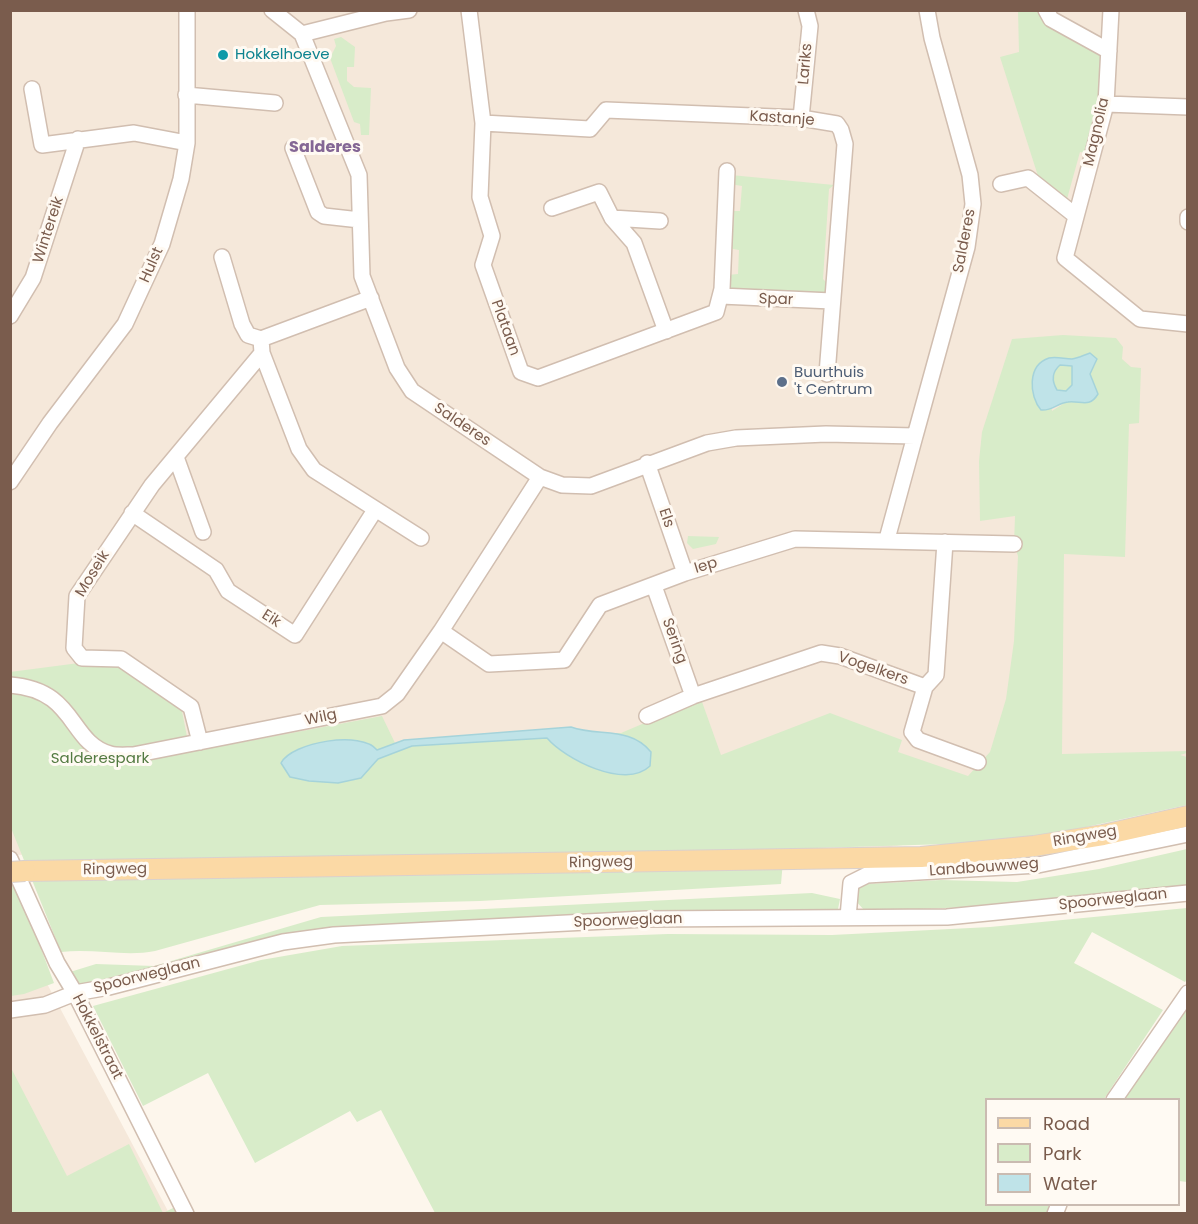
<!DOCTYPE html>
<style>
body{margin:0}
#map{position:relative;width:1198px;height:1224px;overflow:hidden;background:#fdf6ec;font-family:Poppins,sans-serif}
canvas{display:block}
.frame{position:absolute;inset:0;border:12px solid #7a5c4d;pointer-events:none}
.legend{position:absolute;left:985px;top:1098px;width:195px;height:108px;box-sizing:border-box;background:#fffaf3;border:2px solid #cabbb1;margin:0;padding:8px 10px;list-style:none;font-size:18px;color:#7a5c4d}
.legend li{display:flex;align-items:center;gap:12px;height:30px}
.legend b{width:30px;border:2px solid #cabbb1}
</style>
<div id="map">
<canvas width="1198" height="1224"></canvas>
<div class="frame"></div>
<ul class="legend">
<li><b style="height:8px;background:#fbd9a5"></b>Road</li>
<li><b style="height:16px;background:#d8ecc9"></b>Park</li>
<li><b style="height:16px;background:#bfe3e8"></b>Water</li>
</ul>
</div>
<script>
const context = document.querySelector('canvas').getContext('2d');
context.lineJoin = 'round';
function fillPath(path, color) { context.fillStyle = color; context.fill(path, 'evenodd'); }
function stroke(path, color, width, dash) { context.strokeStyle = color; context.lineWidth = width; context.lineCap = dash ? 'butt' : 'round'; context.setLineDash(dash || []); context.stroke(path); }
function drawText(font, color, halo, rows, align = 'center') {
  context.font = font + ' Poppins,sans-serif'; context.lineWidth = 6; context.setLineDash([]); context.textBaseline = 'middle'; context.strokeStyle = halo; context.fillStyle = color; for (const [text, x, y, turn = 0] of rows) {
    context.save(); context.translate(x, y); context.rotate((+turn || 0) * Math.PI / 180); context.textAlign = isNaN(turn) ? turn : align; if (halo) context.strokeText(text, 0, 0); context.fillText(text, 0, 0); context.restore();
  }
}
const residential = new Path2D(`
 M10 11H1187V799L890 847 580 843 11 855Z
 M11 916 169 1213H11Z`);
const green = new Path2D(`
 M1042 10 1058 28 1104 57V102L1089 154 1080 152 1067 199 1076 203 1074 206 1035 179 1038 176 1000 57 1019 52 1018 11Z
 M341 37 355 47 354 67H347V81L354 87 371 88 369 135H361L360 124 354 122 330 58 336 46 334 39Z
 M731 175 834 185 829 189 823 279 828 284 826 293 731 290 728 275 738 274 739 250 728 248 730 211H740L742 186 730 184Z
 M1063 335 1116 338 1123 347 1122 359 1131 367 1141 368 1139 423 1129 424 1125 557 1064 554 1062 754 1187 751V753L1180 755 1187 757V805L1068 831 980 843 784 849 781 884 480 901 320 905 155 951C125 957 93 948 61 952L11 828 10 672 79 663 120 665 181 706 190 752 382 716 395 743 546 734 621 733 701 699 721 755 830 713 902 740 898 752 968 776 990 752 1006 699 1014 641 1018 556 1014 544 1015 516 980 521 979 461 982 432 1012 339ZM1090 353 1096 363 1090 374 1098 394 1095 399 1066 402 1052 411 1048 358 1073 359Z
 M1060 365H1072V385L1066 391 1056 390C1051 380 1052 372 1060 365Z
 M688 536 719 537 716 544 693 549 687 543Z
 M1187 849V887C1080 899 972 910 864 910L855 900 856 890 866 884 941 880 1017 882 1099 869Z
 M17 885 54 983 24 994 11 996 10 886Z
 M812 893 840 899 838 909 333 932 76 988 70 972 96 964 154 966 321 917Z
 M1187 908 1188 978 1185 982 1092 932 1074 963 1163 1010 1104 1099 986 1100V1204L1051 1205 1047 1213H435L381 1110 357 1122 350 1111 255 1163 208 1073 143 1106 93 1006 261 960 342 946 668 934 832 935 990 927Z
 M1187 1001V1182L1179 1181 1178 1100H1124Z
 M10 1066 67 1176 129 1144 163 1213 173 1208 176 1213H11Z`);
const water = new Path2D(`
 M1090 353 1097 359 1090 374 1098 394C1089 409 1080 400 1068 402 1057 403 1053 411 1041 410 1029 396 1027 365 1049 358 1056 356 1065 359 1072 359 1078 358 1084 355 1090 353ZM1060 365 1072 366V385L1066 391 1057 390C1051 380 1052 372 1060 365Z
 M571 727C599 737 630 726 651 752L650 766C625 790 565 759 547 738L412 746 378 759 361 778 338 783 309 781 290 777 281 763C292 742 362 730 377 750L404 740Z`);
const minor = new Path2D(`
 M272 10 302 34 359 175 362 276 397 368 412 391 540 477 562 485 591 486 707 443 736 438 826 434 915 436 967 247 973 204 970 175 932 38 927 10
 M469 10 483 123 480 197 492 236 483 265 521 372 538 378 716 312 722 289 727 171
 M1046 10 1051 19 1109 51
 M1111 10 1106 104 1065 258 1140 319 1188 324
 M302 34 386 13 409 10
 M32 89 42 145 134 133 187 143
 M186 95 275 103
 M1106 104 1188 107
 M801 118 810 26 806 10
 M483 123 590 129 606 110 801 118 837 124 841 130 845 144 827 374
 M293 148 318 212 324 216 360 220
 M1001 184 1028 178 1076 216
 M552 208 599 192 612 218 634 243 666 331
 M1188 217V222
 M612 218 660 221
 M222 257 242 324 248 335 261 339
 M721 296 832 301
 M10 316 33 278 78 139
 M262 353 299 449 314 470 421 538
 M176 457 203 532
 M647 463 685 573
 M10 482 50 423 125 324 162 244 181 179 187 143V10
 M132 513 216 570 228 591 295 635 375 510
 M887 539 915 436
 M654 586 693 696
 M441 631 489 664 564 660 600 605 685 573 795 539 1014 544
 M10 685C77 690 68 742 110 754 117 756 126 755 133 755L382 706 397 694 441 631 540 477
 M925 687 912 732 918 740 978 762
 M647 716 693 696 821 653 840 656 925 687 936 675 945 542
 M200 742 191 707 121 659 82 658 74 648 77 596 152 485 262 353 261 339 371 298
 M10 859 57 963 75 993 186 1214
 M848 917 851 883 867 875 1038 865 1188 834
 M10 1010 45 1005 75 993 109 987 283 942 334 935 645 919 947 917 1188 893
 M1114 1100 1188 993
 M1055 1214 1059 1204`);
const major = new Path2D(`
 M25 871 921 857 1034 846 1103 835 1188 816`);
const majorBridge = new Path2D(`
 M10 872 25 871`);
const markers = [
 [223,55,6,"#0f9aa8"],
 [782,382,6,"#5c6f8a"]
];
const cultureNames = [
 ["Hokkelhoeve",235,55]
];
const streetNames = [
 ["Lariks",806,64,-85],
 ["Kastanje",782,119,4],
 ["Magnolia",1097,132,-77],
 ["Wintereik",49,230,-72],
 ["Salderes",965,241,-79],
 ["Hulst",152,265,-66],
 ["Spar",776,300,2],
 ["Plataan",505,328,70],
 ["Salderes",462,425,34],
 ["Els",666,518,71],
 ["Iep",706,566,-17],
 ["Moseik",93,574,-59],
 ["Eik",271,619,33],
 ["Sering",674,641,70],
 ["Vogelkers",873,669,19],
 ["Wilg",321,718,-12],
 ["Ringweg",1085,837,-10],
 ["Ringweg",601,863,-1],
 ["Landbouwweg",984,868,-4],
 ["Ringweg",115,870,-1],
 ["Spoorweglaan",1113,900,-6],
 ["Spoorweglaan",628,921,-2],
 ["Spoorweglaan",147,976,-14],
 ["Hokkelstraat",97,1037,63]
];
const serviceNames = [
 ["Buurthuis",794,373],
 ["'t Centrum",794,390]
];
const parkNames = [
 ["Salderespark",100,759]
];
const neighbourhoodNames = [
 ["Salderes",325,148]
];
fillPath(residential, '#f5e8da');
fillPath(green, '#d8ecc9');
fillPath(water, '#bfe3e8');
stroke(water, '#a5d3da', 1.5);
stroke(minor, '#d1beb0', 18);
stroke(major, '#dad1cd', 22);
stroke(minor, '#fff', 15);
stroke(major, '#fbd9a5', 20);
stroke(majorBridge, '#dad1cd', 22, []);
stroke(majorBridge, '#fbd9a5', 20);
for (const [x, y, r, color] of markers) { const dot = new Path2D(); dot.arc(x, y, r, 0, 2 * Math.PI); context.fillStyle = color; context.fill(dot); stroke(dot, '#fffaf3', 2); }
drawText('15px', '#0d838f', '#fffaf3', cultureNames, 'left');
drawText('15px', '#7a5c4d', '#fffaf3', streetNames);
drawText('15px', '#4e5e75', '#fffaf3', serviceNames, 'left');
drawText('15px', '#537a41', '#fffaf3', parkNames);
drawText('bold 16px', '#846695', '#fffaf3', neighbourhoodNames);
</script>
